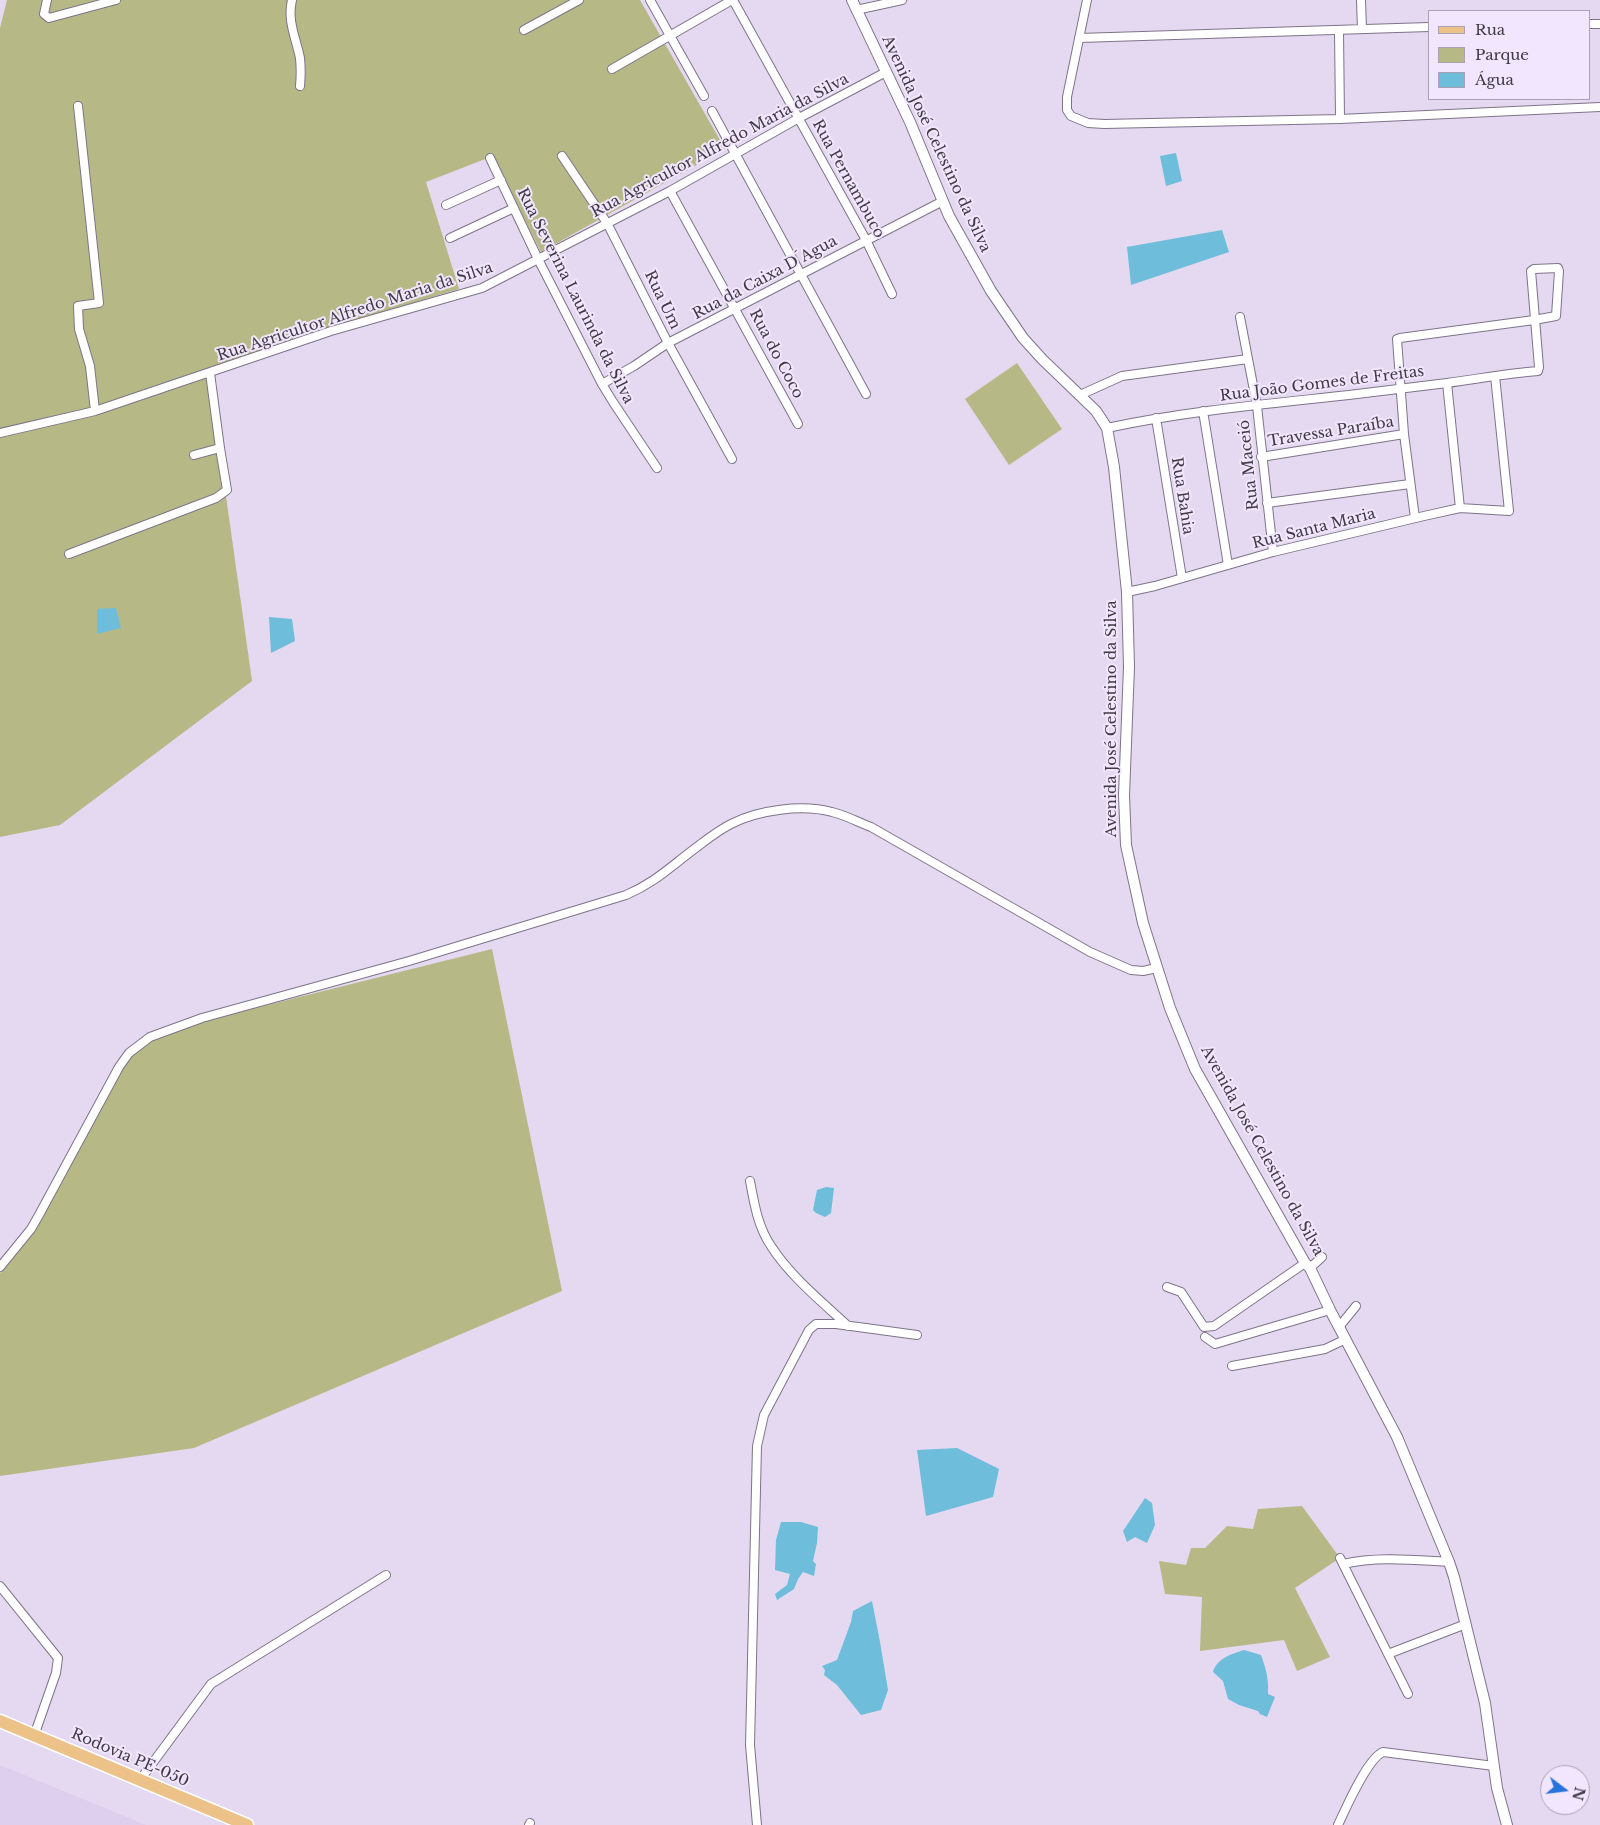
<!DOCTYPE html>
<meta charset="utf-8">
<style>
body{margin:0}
#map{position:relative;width:1600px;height:1825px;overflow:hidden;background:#e4d9f0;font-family:"Libre Baskerville",serif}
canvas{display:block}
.legend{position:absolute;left:1428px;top:10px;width:162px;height:90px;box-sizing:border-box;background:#f1e6fd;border:1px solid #aaa1b3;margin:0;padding:6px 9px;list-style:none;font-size:15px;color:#3f3a44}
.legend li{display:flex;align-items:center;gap:10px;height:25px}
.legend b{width:25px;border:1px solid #aaa1b3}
.north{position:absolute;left:1540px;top:1765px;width:50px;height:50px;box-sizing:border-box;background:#f1e6fd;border:1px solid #aaa1b3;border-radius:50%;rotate:105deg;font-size:14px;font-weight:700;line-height:20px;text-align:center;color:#3f3a44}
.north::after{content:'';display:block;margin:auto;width:18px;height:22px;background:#2872de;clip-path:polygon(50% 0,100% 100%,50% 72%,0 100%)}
</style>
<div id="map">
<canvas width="1600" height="1825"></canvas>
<ul class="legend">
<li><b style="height:6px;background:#ecc288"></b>Rua</li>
<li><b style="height:14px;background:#b6b885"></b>Parque</li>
<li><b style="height:14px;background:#6dbddb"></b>Água</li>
</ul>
<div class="north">N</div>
</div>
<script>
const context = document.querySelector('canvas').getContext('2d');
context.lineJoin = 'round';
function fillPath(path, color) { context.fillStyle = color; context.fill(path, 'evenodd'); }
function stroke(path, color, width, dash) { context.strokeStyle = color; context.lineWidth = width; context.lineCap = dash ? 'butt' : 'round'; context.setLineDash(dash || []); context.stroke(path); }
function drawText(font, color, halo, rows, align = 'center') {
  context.font = font + ' "Libre Baskerville",serif'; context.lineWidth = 4; context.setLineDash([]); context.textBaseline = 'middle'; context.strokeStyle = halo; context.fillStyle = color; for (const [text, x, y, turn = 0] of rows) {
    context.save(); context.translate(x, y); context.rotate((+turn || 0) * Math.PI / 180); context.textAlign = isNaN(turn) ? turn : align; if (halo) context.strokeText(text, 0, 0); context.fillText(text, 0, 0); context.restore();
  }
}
const built = new Path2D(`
 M0 1765 146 1825H0Z`);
const green = new Path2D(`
 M7 0H640L725 149 541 252 493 156 426 182 459 289 309 334 208 368 252 681 60 825 0 837V28Z
 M1017 363 1062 429 1009 465 965 399Z
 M492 949 562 1291 194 1448 0 1476V1273L35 1230 110 1084 131 1055 154 1038 203 1021Z
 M1302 1506 1340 1558 1295 1588 1330 1657 1297 1671 1284 1640 1200 1651 1202 1597 1165 1594 1159 1561 1186 1565 1191 1548H1205L1227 1526 1253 1529 1258 1509Z`);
const water = new Path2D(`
 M1176 153 1182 181 1166 186 1160 156Z
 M1222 230 1229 252 1131 285 1127 247Z
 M116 608 121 628 97 634V609Z
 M269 617 292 619 295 641 271 653Z
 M826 1187 834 1188 831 1213 825 1217 816 1213 813 1210 817 1190Z
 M957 1448 999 1469 993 1497 926 1516 917 1450Z
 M1145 1498 1152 1503 1155 1525 1147 1543 1135 1537 1127 1542 1123 1531Z
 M781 1522H801L818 1527 817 1543 813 1561 816 1564 814 1576 803 1572 798 1579 794 1589 777 1600 775 1594 787 1585 790 1574 775 1570 776 1540Z
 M872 1601 880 1642 888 1690 881 1710 861 1715 837 1685 824 1675 825 1670 822 1666 837 1660 851 1622 853 1611Z
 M1244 1650 1261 1655C1266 1669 1269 1680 1268 1694L1275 1697 1267 1717 1260 1714 1258 1711 1239 1705 1228 1699 1223 1681 1213 1672C1217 1658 1232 1654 1244 1650Z`);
const minor = new Path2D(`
 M47 0 44 14 49 18 116 0
 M292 0C287 21 296 38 300 58 301 68 301 76 300 86
 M650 0 704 96
 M733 0 866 240 892 294
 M1087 0 1067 97V110L1071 116 1088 123 1104 124 1340 119 1600 107
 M1361 0 1362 29
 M856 10 902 0
 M1589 24H1600
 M524 30 579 0
 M1339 31 1340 119
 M1079 38 1429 27
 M612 69 732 0
 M78 106 99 303 78 306 79 329 90 366 95 411
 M712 111 866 394
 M562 156 607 223 668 343 732 459
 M490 158 538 259 602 384 613 402 657 468
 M670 191 798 424
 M446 205 501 180
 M450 238 514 208
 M1240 317 1257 406 1273 552
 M210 373 220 448
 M1447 383 1460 508
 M602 384 634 366 668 343 943 201
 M1080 395 1122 376 1248 359
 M1203 411 1228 565
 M1156 418 1182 578
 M1107 428C1187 411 1268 404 1349 395 1382 391 1415 387 1447 383 1478 379 1508 373 1538 371L1539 367 1531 271 1534 269 1558 268 1559 271 1556 316 1534 320 1400 338 1397 339 1404 434 1415 518
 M0 433 95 411 331 331 482 288 670 191 799 118 886 72
 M1261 457 1404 434
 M1267 503 1410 484
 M69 554 216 498 227 490 220 448 194 455
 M1127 592 1155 586 1273 552 1424 516 1460 508 1509 511 1495 376
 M750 1181C754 1203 758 1227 771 1246 790 1276 822 1302 848 1326
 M0 1267 31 1229 39 1215 119 1067 129 1053 150 1037 202 1018 409 961 626 895C654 883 669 868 693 850 705 841 717 831 731 824 758 810 802 804 832 812 845 815 858 822 871 827L1090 952 1131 970 1143 971 1157 968
 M1310 1268 1322 1257
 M1167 1287 1181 1292 1204 1327 1214 1326 1305 1263
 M1339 1327 1356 1306
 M1205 1337 1215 1344 1330 1310
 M1232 1366 1325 1349 1346 1339
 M1340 1558 1343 1564C1377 1556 1414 1560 1449 1562
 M1343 1564 1408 1694
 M0 1586 58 1658 56 1673 34 1736
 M1388 1654 1466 1624
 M140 1780 211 1684 386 1575
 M529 1825 530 1823
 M757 1825 750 1745 757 1446 764 1415 809 1330 816 1324H836L917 1335
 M1338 1825C1346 1808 1367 1759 1383 1752L1494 1766`);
const tertiary = new Path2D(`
 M852 0 910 122 949 216 991 291 1023 338 1042 359 1096 411 1107 428 1114 467 1127 592 1129 667 1124 795 1126 845 1143 923 1170 1008 1195 1069 1305 1263 1310 1268 1330 1310 1397 1437 1449 1562 1454 1577 1485 1703 1497 1788 1507 1825`);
const primary = new Path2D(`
 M0 1721 247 1825`);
const streetNames = [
 ["Avenida José Celestino da Silva",936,144,65],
 ["Rua Agricultor Alfredo Maria da Silva",720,146,-28],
 ["Rua Pernambuco",848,179,61],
 ["Rua da Caixa D´Agua",765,278,-28],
 ["Rua Severina Laurinda da Silva",575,296,63],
 ["Rua Um",662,300,64],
 ["Rua Agricultor Alfredo Maria da Silva",355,312,-18],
 ["Rua do Coco",776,354,62],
 ["Rua João Gomes de Freitas",1322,384,-7],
 ["Travessa Paraíba",1331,432,-9],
 ["Rua Maceió",1249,465,-96],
 ["Rua Bahia",1182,496,81],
 ["Rua Santa Maria",1314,529,-14],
 ["Avenida José Celestino da Silva",1112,719,-90],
 ["Avenida José Celestino da Silva",1262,1151,61],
 ["Rodovia PE-050",130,1758,23]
];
fillPath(built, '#ddcfed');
fillPath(green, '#b6b885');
fillPath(water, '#6dbddb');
stroke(minor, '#7e7489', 10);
stroke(tertiary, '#7e7489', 12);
stroke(primary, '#fff', 15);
stroke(minor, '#fff', 8);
stroke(tertiary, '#fff', 10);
stroke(primary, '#ecc288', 12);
drawText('15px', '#3f3a44', '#f1e6fd', streetNames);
</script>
